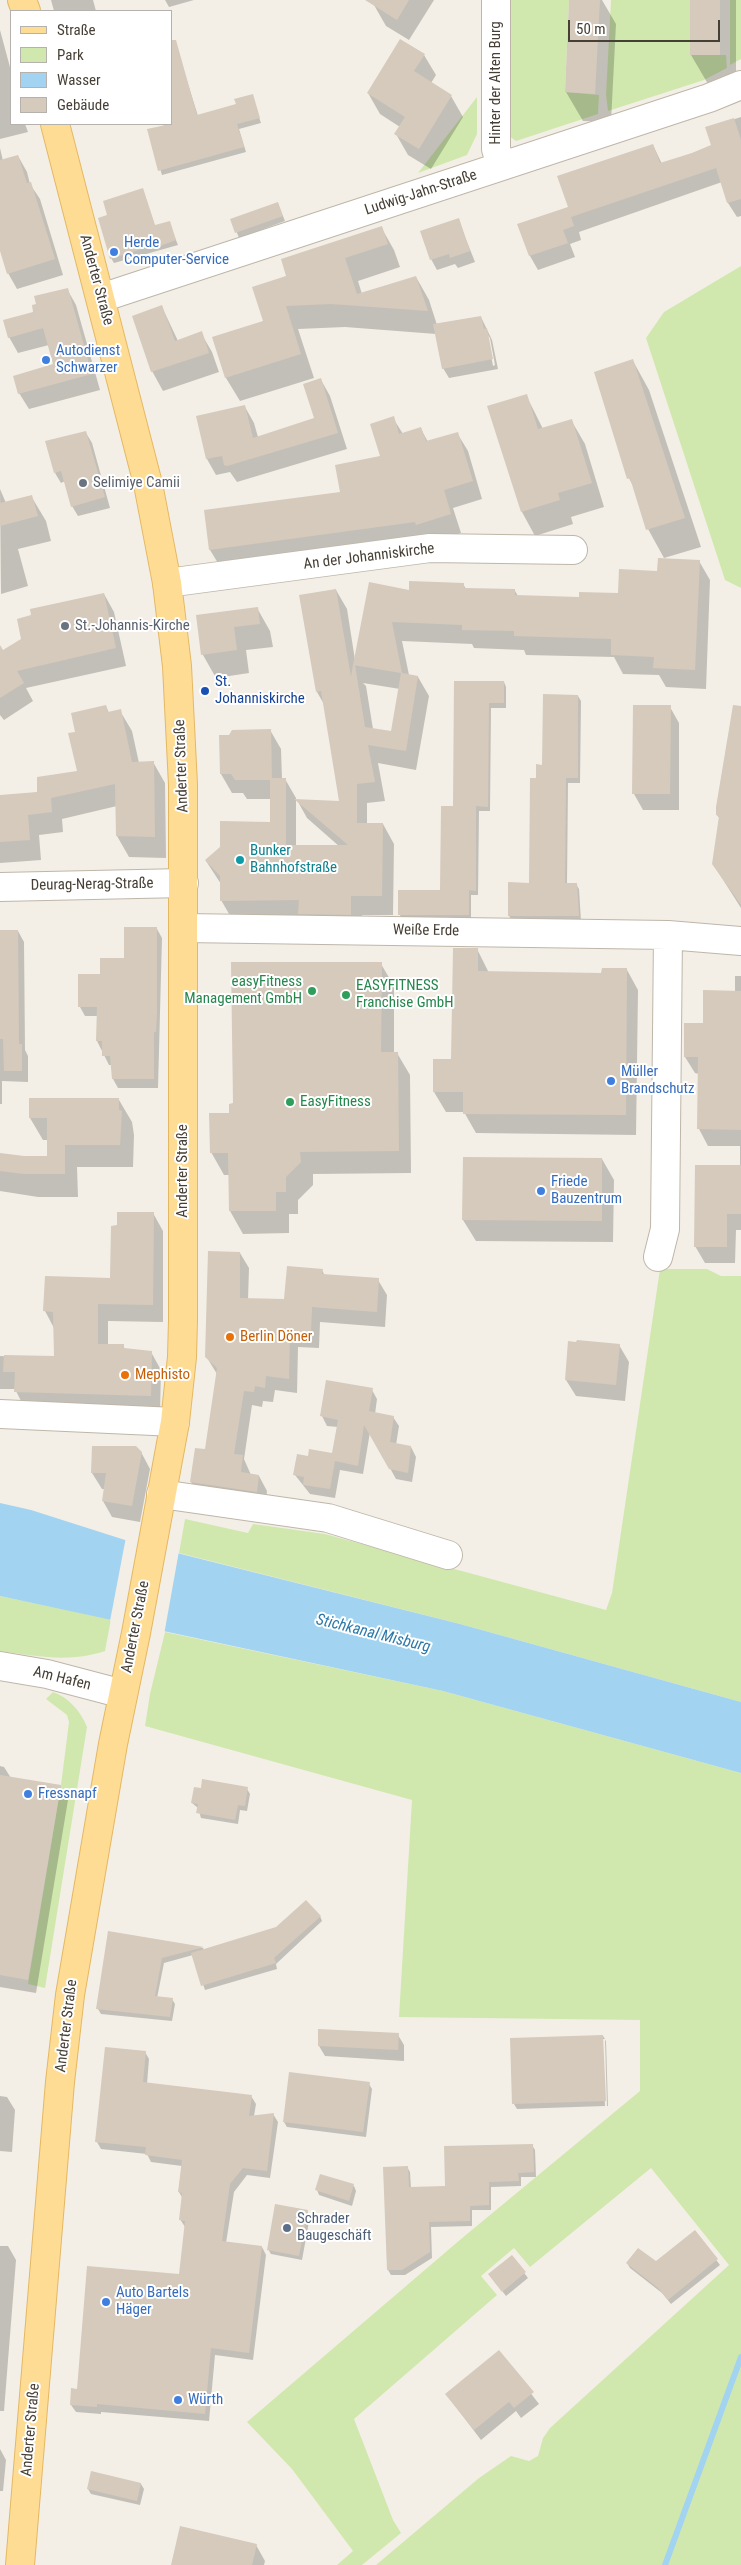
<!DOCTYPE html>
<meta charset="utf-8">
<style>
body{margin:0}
#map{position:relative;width:741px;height:2565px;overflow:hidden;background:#f3efe6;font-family:"Roboto Condensed",sans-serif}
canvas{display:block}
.legend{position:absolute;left:10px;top:10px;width:162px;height:115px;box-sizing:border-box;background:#fff;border:1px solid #b5b2ae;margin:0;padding:6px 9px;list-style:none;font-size:15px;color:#463f35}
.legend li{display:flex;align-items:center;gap:10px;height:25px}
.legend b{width:25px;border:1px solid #b5b2ae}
.scale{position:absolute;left:568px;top:20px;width:152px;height:22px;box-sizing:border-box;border:2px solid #463f35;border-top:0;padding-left:6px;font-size:15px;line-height:18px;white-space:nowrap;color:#463f35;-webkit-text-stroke:4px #fff;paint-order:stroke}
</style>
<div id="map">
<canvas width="741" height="2565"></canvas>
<ul class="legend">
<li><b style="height:6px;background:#ffdc94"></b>Straße</li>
<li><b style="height:14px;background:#d0e8ae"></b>Park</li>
<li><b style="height:14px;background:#a2d3f1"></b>Wasser</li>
<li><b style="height:14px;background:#d5cabb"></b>Gebäude</li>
</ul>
<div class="scale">50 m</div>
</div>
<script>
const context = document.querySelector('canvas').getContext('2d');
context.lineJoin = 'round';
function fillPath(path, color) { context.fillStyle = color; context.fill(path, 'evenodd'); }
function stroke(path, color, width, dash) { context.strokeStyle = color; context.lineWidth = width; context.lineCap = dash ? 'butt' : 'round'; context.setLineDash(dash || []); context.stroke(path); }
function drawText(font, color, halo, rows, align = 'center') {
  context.font = font + ' "Roboto Condensed",sans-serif'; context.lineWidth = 4; context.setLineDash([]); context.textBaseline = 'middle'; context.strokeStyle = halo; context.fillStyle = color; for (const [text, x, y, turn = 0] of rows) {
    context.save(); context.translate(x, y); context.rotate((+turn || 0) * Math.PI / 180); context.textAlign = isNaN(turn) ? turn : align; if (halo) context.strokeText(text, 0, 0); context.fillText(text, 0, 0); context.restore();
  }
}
const green = new Path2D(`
 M506 0H569L565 92 599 95 598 114 516 141 509 136Z
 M611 0H690V55H726L727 68 704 80 608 111 606 95Z
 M730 0H741V59L730 65Z
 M477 97V134L467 155 418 173Z
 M741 266V588L725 580 646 338 664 312Z
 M660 1269H707L721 1276H741V1702L460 1624 179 1553 185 1519 248 1533 253 1524 325 1534 606 1610 612 1593Z
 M0 1596 111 1619 105 1651C69 1663 37 1656 0 1651Z
 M165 1632 443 1691 741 1773V2565H376L479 2478 511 2456 529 2461 538 2456 543 2438 550 2428 729 2265 651 2168 530 2267 514 2248 481 2276 497 2295 354 2419 393 2520 401 2533 362 2565H337L353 2551 292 2469 247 2422 461 2239 640 2091V2020L399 2017 412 1800 145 1726 150 1694Z
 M53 1692C69 1698 80 1710 87 1727L45 1988 28 1984 61 1785 69 1722 67 1715 46 1699Z`);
const water = new Path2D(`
 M0 1503 31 1510 125 1540 460 1624 741 1702V1773L443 1691 0 1596Z`);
const pier = new Path2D(`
 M126 1537 179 1551 164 1635 110 1621Z`);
const shadow = new Path2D(`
 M51 0H93L96 11H54Z
 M165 0H194L169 7Z
 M376 0H434L409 40 386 26 374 5Z
 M570 0H602L616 24 611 122 583 121 566 92Z
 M691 0H736V84H708L691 55Z
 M0 30 11 71V124H25L28 132 0 139Z
 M179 55 198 116 237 105 252 96 261 123 239 129 246 152 162 175 148 130 176 122Z
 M424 55 436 75 431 83 451 96 463 117 431 169 408 155 396 134 400 127 380 114 368 93Z
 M741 117V216L737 217 728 203 722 182 579 232 581 240 570 244 575 257 538 270 530 256 519 225 569 207 653 145 662 164 712 146 707 128Z
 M0 148 3 161 18 156 27 172 30 184 40 199 63 275 17 289 8 273 0 247Z
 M143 190 155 226 169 223 178 245 114 263 111 258 109 216Z
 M278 204 285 221 239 238 232 220Z
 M458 219 475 262 458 268 455 264 437 270 431 259Z
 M381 227 394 250 400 267 358 281 362 294 416 277 429 300 437 325 481 317 492 340 498 369 449 378 443 368 436 334 345 327 298 329 314 378 240 401 226 378 214 338 265 321 288 276ZM487 334 490 338 495 365 493 366Z
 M67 289 76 305 100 390 29 409 19 393 54 365 49 345 18 353 9 337 35 313 38 305Z
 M162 307 178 341 201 333 212 352 219 372 163 391 152 371Z
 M633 361 649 390 701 547 664 558 648 529 635 490 629 478Z
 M321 380 330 396 347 449 237 482 230 472 216 475 207 459 198 417 245 407 254 423 258 437 315 419Z
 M526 395 543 429 571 420 585 444 604 507 571 517 573 524 535 536 522 512 489 407Z
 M393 418 403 434 421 429 428 442 457 433 468 451 482 499 453 508 461 533 427 543 221 568 210 550 205 511 342 493 382 457Z
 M86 433 92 443 110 508 78 516 72 506 65 481 61 483 55 473Z
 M0 489 6 503 31 496 46 521 51 541 18 549 28 586 1 594Z
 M699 561 710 580 706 689 666 687 659 675 623 674 614 657 526 655 524 650 474 648 472 644 402 641 409 675 418 677 429 696 416 770 378 763 385 801 367 803V824H383L394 844 393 915H362V934L232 919 221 900V884L206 861 272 823V799H247L243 793H232L221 774 220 736 270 730 281 749 282 779H285L296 798V846L340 847 307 818 297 800 341 803 325 706 317 692 336 590 347 609 355 660 410 592 463 584 466 589 515 591 518 596 581 598 619 595 659 572ZM363 683 400 689 392 733 373 729 366 686Z
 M104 594 114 612 126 666 26 688 33 701 4 720 0 715V654Z
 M257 608 270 631 273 647 246 650 249 673 216 678 203 655 198 616Z
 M455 682H504L506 687V708H491L490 811H479L478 895H471V920H402L400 915V892H442L454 808Z
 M578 696 581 701 580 783H568L567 884H576L579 889 581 921 512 920 509 916 530 884 537 779Z
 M106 706 109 713 120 711 132 731 139 763 153 762 165 783 166 858 129 857 117 836V806L62 819 63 832 39 835 41 860 0 863V796L38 793 78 772 77 733Z
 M670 707 679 723V810H643L634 794Z
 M741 730V908L713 864 720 819 717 815Z
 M157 929 162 938 158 1088H118L113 1079 112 1065H109L97 1041 98 1016H85L80 1007 101 975 126 959Z
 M0 931H18L24 942 25 1050 28 1056V1082L2 1081V1104H0Z
 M477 949 489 973 603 975 627 970 638 990 636 1135 476 1133 464 1112H446L434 1092 453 1061Z
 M381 964 394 986V1053H397L410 1075 411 1173 313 1174V1185L298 1200V1214H289V1233L243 1234 230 1211V1175H224L211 1152 234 1105Z
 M735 976H741V1230H736L735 1263H705L695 1246 740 1167V1146H708L699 1129V1074L695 1073 685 1057 704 1024 735 992Z
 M119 1100 132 1122 134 1135 133 1167H77L78 1197H38L0 1191V1154L24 1158 48 1157V1140H43L30 1118Z
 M602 1159 614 1180 613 1242 476 1241 463 1220Z
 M153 1213 163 1231V1322L108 1321V1345L123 1346 125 1349 151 1352 161 1370 160 1413 25 1409 15 1389H0V1356L55 1358 54 1328 45 1311 46 1277 111 1279Z
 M240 1253 249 1268 248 1300H285L322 1270 325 1276 378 1280 387 1295 385 1327 320 1322 319 1348 298 1347 297 1393 275 1390 273 1402 263 1401 262 1407 252 1405 244 1459 251 1475 259 1476 267 1491 265 1507 200 1497 191 1482 206 1451 217 1374 206 1356Z
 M619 1345 629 1362 625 1401 576 1396 566 1380Z
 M372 1390 377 1399 375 1414 393 1417 399 1426 396 1445 411 1447 416 1457 412 1482 396 1479 370 1432 363 1474 340 1470 335 1498 310 1494 295 1475 309 1458 333 1454 338 1427 327 1426 322 1416Z
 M141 1452 150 1469 140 1522 112 1517 103 1501 105 1489H102L92 1473Z
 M0 1766 4 1767 11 1778 60 1786 68 1800 36 1993 0 1987Z
 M247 1789 250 1794 247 1811 240 1810 238 1824 201 1818 198 1808 192 1803Z
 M320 1916 322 1921 276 1964 277 1969 205 1990 193 1955 164 1963 157 1998 172 1999 175 2004 172 2021 101 2014 98 2009 109 1933 203 1948 204 1950Z
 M398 2035 404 2045V2061L325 2056 319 2046Z
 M603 2036 605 2039H602L605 2106 517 2109 514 2104Z
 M605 2040 606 2041 608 2106H607Z
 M145 2052 149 2059 147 2084 251 2096 256 2104 254 2116 273 2114 278 2122 270 2178 247 2175 234 2192 226 2243 262 2247 266 2255 253 2360 215 2355 209 2421 101 2412V2414L76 2412 71 2405 78 2390 180 2275 185 2227 180 2219 183 2199 179 2192 182 2166 151 2162 147 2154 101 2149 97 2142Z
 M369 2084 372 2089 366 2137 287 2127 284 2122Z
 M0 2096 7 2097 15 2110 12 2152 0 2151Z
 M532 2145 535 2150 536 2177H521V2186L491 2187V2210H472V2226L431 2227 432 2258 405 2275H391L388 2270 407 2167 410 2172 411 2189 446 2187Z
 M354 2186 356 2191 352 2206 319 2195 317 2190Z
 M307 2211 310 2216 302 2260 271 2254 268 2249Z
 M695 2232 720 2265 671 2304 662 2293 630 2268 627 2263H656Z
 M0 2246H8L16 2260 4 2411H0Z
 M512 2257 528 2278 506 2296 493 2279Z
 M499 2352 539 2404 521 2418 516 2411 481 2440 446 2394Z
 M0 2449 6 2460 3 2491H0Z
 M141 2484 144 2489 140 2505 91 2494 88 2489Z
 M256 2545 265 2561 264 2565H173Z`);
const stream = new Path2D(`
 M665 2565 741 2357`);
const building = new Path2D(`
 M365 0H409L397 20Z
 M569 0H600L595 94 565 92Z
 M690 0H720V55H690Z
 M400 39 425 54 414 71 452 95 419 149 394 134 405 117 367 93Z
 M171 40H176L197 115 236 104 234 99 253 94 260 118 237 124 244 147 158 171 147 129 171 124Z
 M734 118 741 140V199L727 203 716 168 571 217 574 226 563 230 568 243 529 256 517 224 568 207 557 176 653 144 660 163 692 153 711 145 705 127Z
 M18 155 27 183 31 182 55 259 7 274 0 251V160Z
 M143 188 155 225 170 221 176 240 152 249 151 246 110 259 98 218 107 215 103 201Z
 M278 202 283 216 235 233 230 219Z
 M459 218 470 251 450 258 449 254 430 260 420 231Z
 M382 226 388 244 345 258 357 294 416 276 428 311 331 304 286 306 301 354 225 378 212 337 263 321 252 287 286 276 281 259Z
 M68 288 92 374 18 394 13 376 53 364 43 328 8 338 3 320 33 312 32 305 36 304 34 296Z
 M162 305 175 341 202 331 209 353 151 372 132 316Z
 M481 316 484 329 487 328 493 359 442 369 433 324Z
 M633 359 685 518 646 530 630 478 627 479 594 372Z
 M321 378 338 433 227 466 224 465 222 456 206 459 196 416 245 405 253 438 314 418 303 384Z
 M527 394 538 429 572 419 592 483 558 493 560 500 521 512 487 406Z
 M394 416 399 434 421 427 426 441 458 432 473 481 444 490 451 514 416 525 415 522 209 550 204 510 340 492 335 465 380 456 370 424Z
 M86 431 105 497 71 507 61 471 54 473 45 441Z
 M32 495 38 516 0 526V503Z
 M658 558 700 560 695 670 653 668 654 657 611 655V639L514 636V631L462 630V625L392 622 402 673 418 676 406 751 368 745 375 782 357 784V823H383L382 896H351V915L298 914 299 900 220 901V876L205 860 220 847V821L270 822V780H235L231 774H220L219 735H229L232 730 271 729 272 778H286V845H348L294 799 339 801 321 691 316 692 299 595 336 589 351 677 353 665H355L365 727 391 731 401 673 353 665 369 582 409 590V581L464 583V588L515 589V595L579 597V592L618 593 619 569 657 571Z
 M104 593 116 648 17 671 24 683 0 698V645L3 650 21 639 17 619 31 615 30 609Z
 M258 607 260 624 234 627 237 650 201 655 196 615Z
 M454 681H504V703H489L488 807 476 806V891L469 890V915H398V890H440L441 806H453Z
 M543 694 578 695V778H566L565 883H577L579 916H508V882L529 883 530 778H536V764L542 765Z
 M106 705 108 712 121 709 132 762 154 761 155 837 116 836 115 784 51 798 52 812 28 815 30 840 0 842V795L37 792V777L77 771 68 733 75 732 71 713Z
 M633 705H671L670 794H632Z
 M733 705 741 706V905L712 864 719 816 716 815V807Z
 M124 927H157V1012L156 1032H154V1079H112L110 1056H102V1041H96L97 1007H78V974H100V958H124Z
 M0 930H18L19 1044H22V1071H4L3 1039H0Z
 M453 948H478V971L601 973 602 968H627L626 1115 463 1114V1092H433V1059H451Z
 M231 962H382L381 1052H398L399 1151 300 1152 301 1162 286 1177V1192H276V1211H229L228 1153H210L209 1113H229V1104L233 1103Z
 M703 990 741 991V1130L697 1129 698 1057H684V1023H703Z
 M29 1098H119V1110L122 1111 120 1145H65V1174H24L0 1171V1153L24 1156H47V1118H29Z
 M463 1157 602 1158V1221L462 1220Z
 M695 1165H741V1214H727V1247H694Z
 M117 1212H154L153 1305 98 1304V1344H124V1348L152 1351 151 1396 14 1392 15 1372H3L4 1355 54 1356 53 1312 43 1311 45 1276 110 1278 111 1226 117 1225Z
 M208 1251 240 1252V1298L284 1299 287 1266 323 1269 322 1274 379 1278 377 1312 312 1307 311 1333H290L289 1379 266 1376 265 1388 255 1386 254 1392 244 1391 234 1454 243 1455 241 1472 259 1475 257 1492 190 1482 195 1448 205 1449 217 1368 205 1357Z
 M577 1340 620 1344 616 1385 565 1380 568 1341 576 1342Z
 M326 1380 373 1388 369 1411 394 1416 390 1442 411 1446 408 1473 389 1469 364 1425 358 1466 335 1461 330 1489 303 1485 304 1477 293 1475 297 1454 308 1456 309 1449 332 1453 338 1420 320 1416Z
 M92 1446H136L142 1452 132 1506 102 1501 106 1473H91Z
 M0 1775 61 1785 28 1980 0 1975Z
 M202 1779 248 1787 245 1806 238 1805 235 1820 196 1813 198 1804 191 1803 194 1787 201 1788Z
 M306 1900 321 1916 274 1958 276 1963 201 1986 191 1953 276 1927Z
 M108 1931 204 1947 162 1958 155 1996 173 1998 170 2017 96 2009Z
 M318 2029 399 2033 398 2050 318 2046Z
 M603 2035 606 2101 512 2104 510 2038Z
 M105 2047 146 2051 143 2082 252 2095 249 2116 274 2113 267 2171 243 2168 230 2184 222 2241 262 2246 249 2353 211 2348 205 2414 97 2404V2407L70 2405 71 2388 77 2389 87 2266 179 2274 185 2221 179 2220 182 2193 178 2192 182 2160 145 2155 146 2147 95 2142Z
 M289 2072 370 2082 363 2132 283 2122Z
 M533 2144 534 2172 518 2173 519 2181 489 2182V2205L470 2206V2221L429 2222 430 2252 402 2270H387L383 2167 408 2166 409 2187 445 2186 444 2146Z
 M320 2174 354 2184 349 2201 315 2190Z
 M275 2204 308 2210 299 2256 267 2250Z
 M695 2230 718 2259 668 2300 658 2288 626 2263 638 2248 656 2261Z
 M512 2255 526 2272 502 2292 488 2274Z
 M499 2350 534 2392 514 2408 509 2402 474 2430 445 2394Z
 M91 2471 141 2483 137 2501 87 2489Z
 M180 2526 257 2544 252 2565H171Z`);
const minor = new Path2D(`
 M496 0V149L501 166
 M101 298 709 98 741 85
 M167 583 430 548 573 550
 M0 887 184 883
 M184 928 668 935 741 941
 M658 1257 665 1229 668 935
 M0 1414 175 1422
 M161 1494 328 1518 448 1555
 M0 1666 47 1674 123 1694`);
const major = new Path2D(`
 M22 0 26 11
 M20 2565 60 2082 70 1995 113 1744 136 1633 175 1422 182 1357 183 1320V785L177 666 167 583 148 484 55 124`);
const markers = [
 [114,252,5,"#3f7fe0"],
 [46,360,5,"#3f7fe0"],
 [83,483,5,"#6b7280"],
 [65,626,5,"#6b7280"],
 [205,691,5,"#1a4fb4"],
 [240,860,5,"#0f9aa8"],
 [312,991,5,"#2e9e5b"],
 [346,995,5,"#2e9e5b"],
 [611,1081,5,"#3f7fe0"],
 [290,1102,5,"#2e9e5b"],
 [541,1191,5,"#3f7fe0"],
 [230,1337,5,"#e8710a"],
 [125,1375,5,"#e8710a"],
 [28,1794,5,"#3f7fe0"],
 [287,2228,5,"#5c6f8a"],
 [106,2302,5,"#3f7fe0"],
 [178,2400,5,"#3f7fe0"]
];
const streetNames = [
 ["Hinter der Alten Burg",496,83,-90],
 ["Ludwig-Jahn-Straße",421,193,-18],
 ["Anderter Straße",96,280,75],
 ["An der Johanniskirche",369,557,-7],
 ["Anderter Straße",182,766,-92],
 ["Deurag-Nerag-Straße",92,885,-1],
 ["Weiße Erde",426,931,1],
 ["Anderter Straße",183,1171,-90],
 ["Anderter Straße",136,1627,-79],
 ["Am Hafen",62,1679,14],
 ["Anderter Straße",67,2026,-83],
 ["Anderter Straße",31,2430,-85]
];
const shopNames = [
 ["Herde",124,243],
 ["Computer-Service",124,260],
 ["Autodienst",56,351],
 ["Schwarzer",56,368],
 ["Müller",621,1072],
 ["Brandschutz",621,1089],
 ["Friede",551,1182],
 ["Bauzentrum",551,1199],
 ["Fressnapf",38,1794],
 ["Auto Bartels",116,2293],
 ["Häger",116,2310],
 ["Würth",188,2400]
];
const worshipNames = [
 ["Selimiye Camii",93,483],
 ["St.-Johannis-Kirche",75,626]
];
const transitNames = [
 ["St.",215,682],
 ["Johanniskirche",215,699]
];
const cultureNames = [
 ["Bunker",250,851],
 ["Bahnhofstraße",250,868]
];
const leisureNames = [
 ["easyFitness",302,982,"right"],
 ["Management GmbH",302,999,"right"],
 ["EASYFITNESS",356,986],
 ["Franchise GmbH",356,1003],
 ["EasyFitness",300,1102]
];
const foodNames = [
 ["Berlin Döner",240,1337],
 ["Mephisto",135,1375]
];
const serviceNames = [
 ["Schrader",297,2219],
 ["Baugeschäft",297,2236]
];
const waterNames = [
 ["Stichkanal Misburg",373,1634,14]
];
fillPath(green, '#d0e8ae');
fillPath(water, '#a2d3f1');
fillPath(pier, '#f3efe6');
fillPath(shadow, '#0003');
stroke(stream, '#a2d3f1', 6);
fillPath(building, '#d5cabb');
stroke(minor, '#bfb6a9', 30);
stroke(major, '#e4b863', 30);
stroke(minor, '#fff', 28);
stroke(major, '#ffdc94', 28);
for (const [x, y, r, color] of markers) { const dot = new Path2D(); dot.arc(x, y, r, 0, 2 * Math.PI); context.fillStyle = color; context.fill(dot); stroke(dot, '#fff', 2); }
drawText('15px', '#463f35', '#fff', streetNames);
drawText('15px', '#366cbe', '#fff', shopNames, 'left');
drawText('15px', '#5b616d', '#fff', worshipNames, 'left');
drawText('15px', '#164399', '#fff', transitNames, 'left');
drawText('15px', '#0d838f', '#fff', cultureNames, 'left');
drawText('15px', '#27864d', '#fff', leisureNames, 'left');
drawText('15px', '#c56008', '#fff', foodNames, 'left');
drawText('15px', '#4e5e75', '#fff', serviceNames, 'left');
drawText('italic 16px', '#2d7aaa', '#fff', waterNames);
</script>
